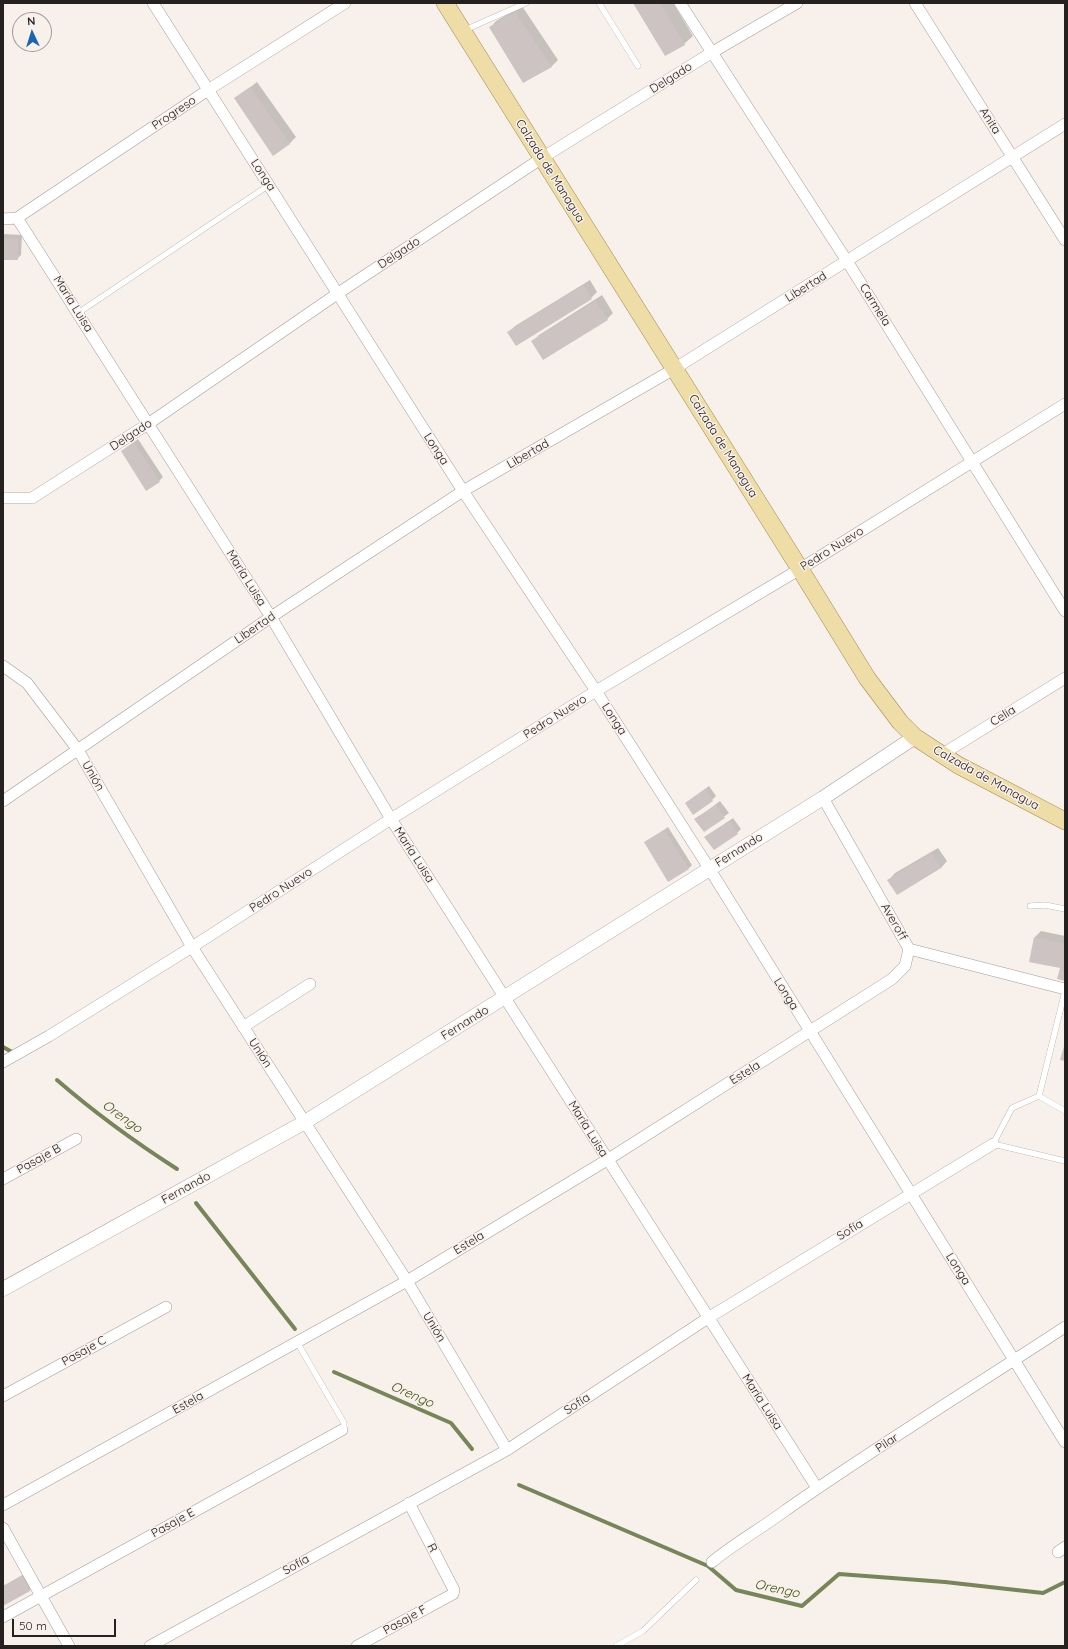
<!DOCTYPE html>
<meta charset="utf-8">
<style>
body{margin:0}
#map{position:relative;width:1068px;height:1649px;overflow:hidden;background:#f8f0eb;font-family:Quicksand,sans-serif}
canvas{display:block}
.frame{position:absolute;inset:0;border:4px solid #242120;pointer-events:none}
.north{position:absolute;left:12px;top:12px;width:40px;height:40px;box-sizing:border-box;background:#f8f0eb;border:1px solid #a39d9a;border-radius:50%;rotate:356deg;font-size:11px;font-weight:700;line-height:16px;text-align:center;color:#242120}
.north::after{content:'';display:block;margin:auto;width:14px;height:18px;background:#1765b3;clip-path:polygon(50% 0,100% 100%,50% 72%,0 100%)}
.scale{position:absolute;left:12px;top:1619px;width:104px;height:18px;box-sizing:border-box;border:2px solid #242120;border-top:0;padding-left:5px;font-size:12px;line-height:14px;white-space:nowrap;color:#242120;-webkit-text-stroke:3px #f8f0eb;paint-order:stroke}
</style>
<div id="map">
<canvas width="1068" height="1649"></canvas>
<div class="frame"></div>
<div class="north">N</div>
<div class="scale">50 m</div>
</div>
<script>
const context = document.querySelector('canvas').getContext('2d');
context.lineJoin = 'round';
function fillPath(path, color) { context.fillStyle = color; context.fill(path, 'evenodd'); }
function stroke(path, color, width, dash) { context.strokeStyle = color; context.lineWidth = width; context.lineCap = dash ? 'butt' : 'round'; context.setLineDash(dash || []); context.stroke(path); }
function drawText(font, color, halo, rows, align = 'center') {
  context.font = font + ' Quicksand,sans-serif'; context.lineWidth = 3; context.setLineDash([]); context.textBaseline = 'middle'; context.strokeStyle = halo; context.fillStyle = color; for (const [text, x, y, turn = 0] of rows) {
    context.save(); context.translate(x, y); context.rotate((+turn || 0) * Math.PI / 180); context.textAlign = isNaN(turn) ? turn : align; if (halo) context.strokeText(text, 0, 0); context.fillText(text, 0, 0); context.restore();
  }
}
const shadow = new Path2D(`
 M634 3H673L693 36 684 44Z
 M522 6 558 60 552 66 524 81 490 28 496 21Z
 M257 82 296 137 289 144 235 99Z
 M3 234 22 235 21 255 17 259H3Z
 M590 280 597 292 591 298 509 332 515 326Z
 M602 295 613 313 607 319 533 341 539 335Z
 M138 439 163 477 159 481 122 451Z
 M709 786 716 796 712 800 686 803Z
 M720 801 729 813 704 831 696 819Z
 M733 818 741 829 737 833 706 837Z
 M668 827 692 865 688 869 645 843Z
 M938 848 947 861 941 868 889 880 895 873Z
 M1041 931 1065 936V980L1061 968 1035 937Z
 M26 1573 33 1587 29 1591 3 1605V1586Z`);
const stream = new Path2D(`
 M3 1047 12 1052
 M57 1080C95 1113 135 1142 177 1169
 M196 1203 295 1329
 M334 1372 451 1423 472 1449
 M519 1485 708 1566 736 1590 802 1606 839 1574 945 1582 1043 1593 1065 1582`);
const building = new Path2D(`
 M633 3H660L685 45 665 56Z
 M515 12 552 67 523 83 489 27Z
 M250 87 290 144 273 156 234 98Z
 M3 238 18 239V260H3Z
 M583 285 592 299 516 346 507 332Z
 M596 301 608 320 543 360 531 341Z
 M134 442 160 482 146 491 121 451Z
 M705 789 713 801 693 815 685 803Z
 M716 805 725 818 704 832 694 819Z
 M729 821 738 834 714 850 704 837Z
 M664 830 689 869 668 882 644 842Z
 M932 853 941 868 897 895 887 880Z
 M1034 937 1065 944V981L1057 979 1060 968 1029 962Z
 M1065 1043V1061L1060 1060Z
 M22 1576 30 1591 3 1606V1587Z`);
const service = new Path2D(`
 M599 3 638 66
 M465 30 526 3
 M78 313 269 185
 M1030 906 1045 905 1065 909
 M1065 991 1039 1096 1012 1108 993 1144 1065 1161
 M1039 1096 1065 1111
 M297 1342 344 1423V1427L342 1430
 M616 1646 643 1631 696 1580`);
const minor = new Path2D(`
 M153 3 463 491 596 691 709 868 1065 1442
 M680 3 847 261 1065 611
 M915 3 1065 240
 M17 218 271 617 391 819 817 1488
 M3 219 17 218 208 90 345 3
 M3 498H32L148 424 337 294 542 158 711 53 797 3
 M3 666 27 683 78 750 192 947 407 1281 507 1450
 M941 755 1065 678
 M823 798 909 949 1065 989
 M3 801 271 617 463 491 674 369 1065 124
 M243 1027 310 984
 M3 1062 49 1036 192 947 391 819 596 691 800 569 1065 404
 M3 1179 76 1139
 M3 1396 166 1307
 M3 1505 407 1281 607 1160 892 979 905 966 909 949
 M3 1528 69 1646
 M1058 1552 1065 1547
 M712 1562C735 1543 762 1528 786 1510 877 1446 972 1388 1065 1327
 M3 1617 342 1430
 M150 1646 507 1450 708 1318 993 1144
 M357 1646 453 1594 454 1590 409 1503`);
const tertiary = new Path2D(`
 M3 1289 305 1122 823 798 915 737`);
const primary = new Path2D(`
 M445 3 800 569 867 678 900 722 915 737 958 765 1065 821`);
const streetNames = [
 ["Delgado",671,78,-32],
 ["Progreso",174,113,-34],
 ["Anita",990,121,58],
 ["Calzada de Managua",550,171,58],
 ["Longa",263,175,57],
 ["Delgado",399,253,-33],
 ["Libertad",806,287,-32],
 ["María Luisa",73,304,58],
 ["Carmela",875,305,58],
 ["Delgado",131,435,-33],
 ["Calzada de Managua",723,446,58],
 ["Longa",436,449,57],
 ["Libertad",528,454,-30],
 ["Pedro Nuevo",832,549,-32],
 ["María Luisa",246,578,58],
 ["Libertad",255,628,-34],
 ["Celia",1003,716,-32],
 ["Pedro Nuevo",555,717,-32],
 ["Longa",614,719,57],
 ["Unión",93,776,60],
 ["Calzada de Managua",986,778,29],
 ["Fernando",739,850,-32],
 ["María Luisa",414,855,57],
 ["Pedro Nuevo",281,890,-33],
 ["Averoff",894,922,60],
 ["Longa",786,994,58],
 ["Fernando",465,1023,-32],
 ["Unión",260,1053,57],
 ["Estela",745,1073,-32],
 ["María Luisa",588,1129,58],
 ["Pasaje B",39,1159,-29],
 ["Fernando",186,1188,-29],
 ["Sofía",850,1230,-32],
 ["Estela",469,1243,-31],
 ["Longa",958,1269,58],
 ["Unión",434,1327,59],
 ["Pasaje C",84,1351,-29],
 ["María Luisa",762,1402,57],
 ["Estela",188,1403,-29],
 ["Sofía",577,1404,-33],
 ["Pilar",887,1443,-33],
 ["Pasaje E",173,1523,-29],
 ["R",432,1548,63],
 ["Sofía",296,1565,-29],
 ["Pasaje F",405,1620,-29]
];
const waterNames = [
 ["Orengo",122,1117,36],
 ["Orengo",412,1395,24],
 ["Orengo",777,1589,12]
];
fillPath(shadow, '#0003');
stroke(stream, '#768659', 4);
fillPath(building, '#ccc3c2');
stroke(service, '#a49d98', 6);
stroke(minor, '#a49d98', 12);
stroke(tertiary, '#a49d98', 15);
stroke(primary, '#a08c51', 18);
stroke(service, '#fff', 5.5);
stroke(minor, '#fff', 11);
stroke(tertiary, '#fff', 14);
stroke(primary, '#eedda7', 17);
drawText('12px', '#242120', '#f8f0eb', streetNames);
drawText('italic 13px', '#425711', '#f8f0eb', waterNames);
</script>
